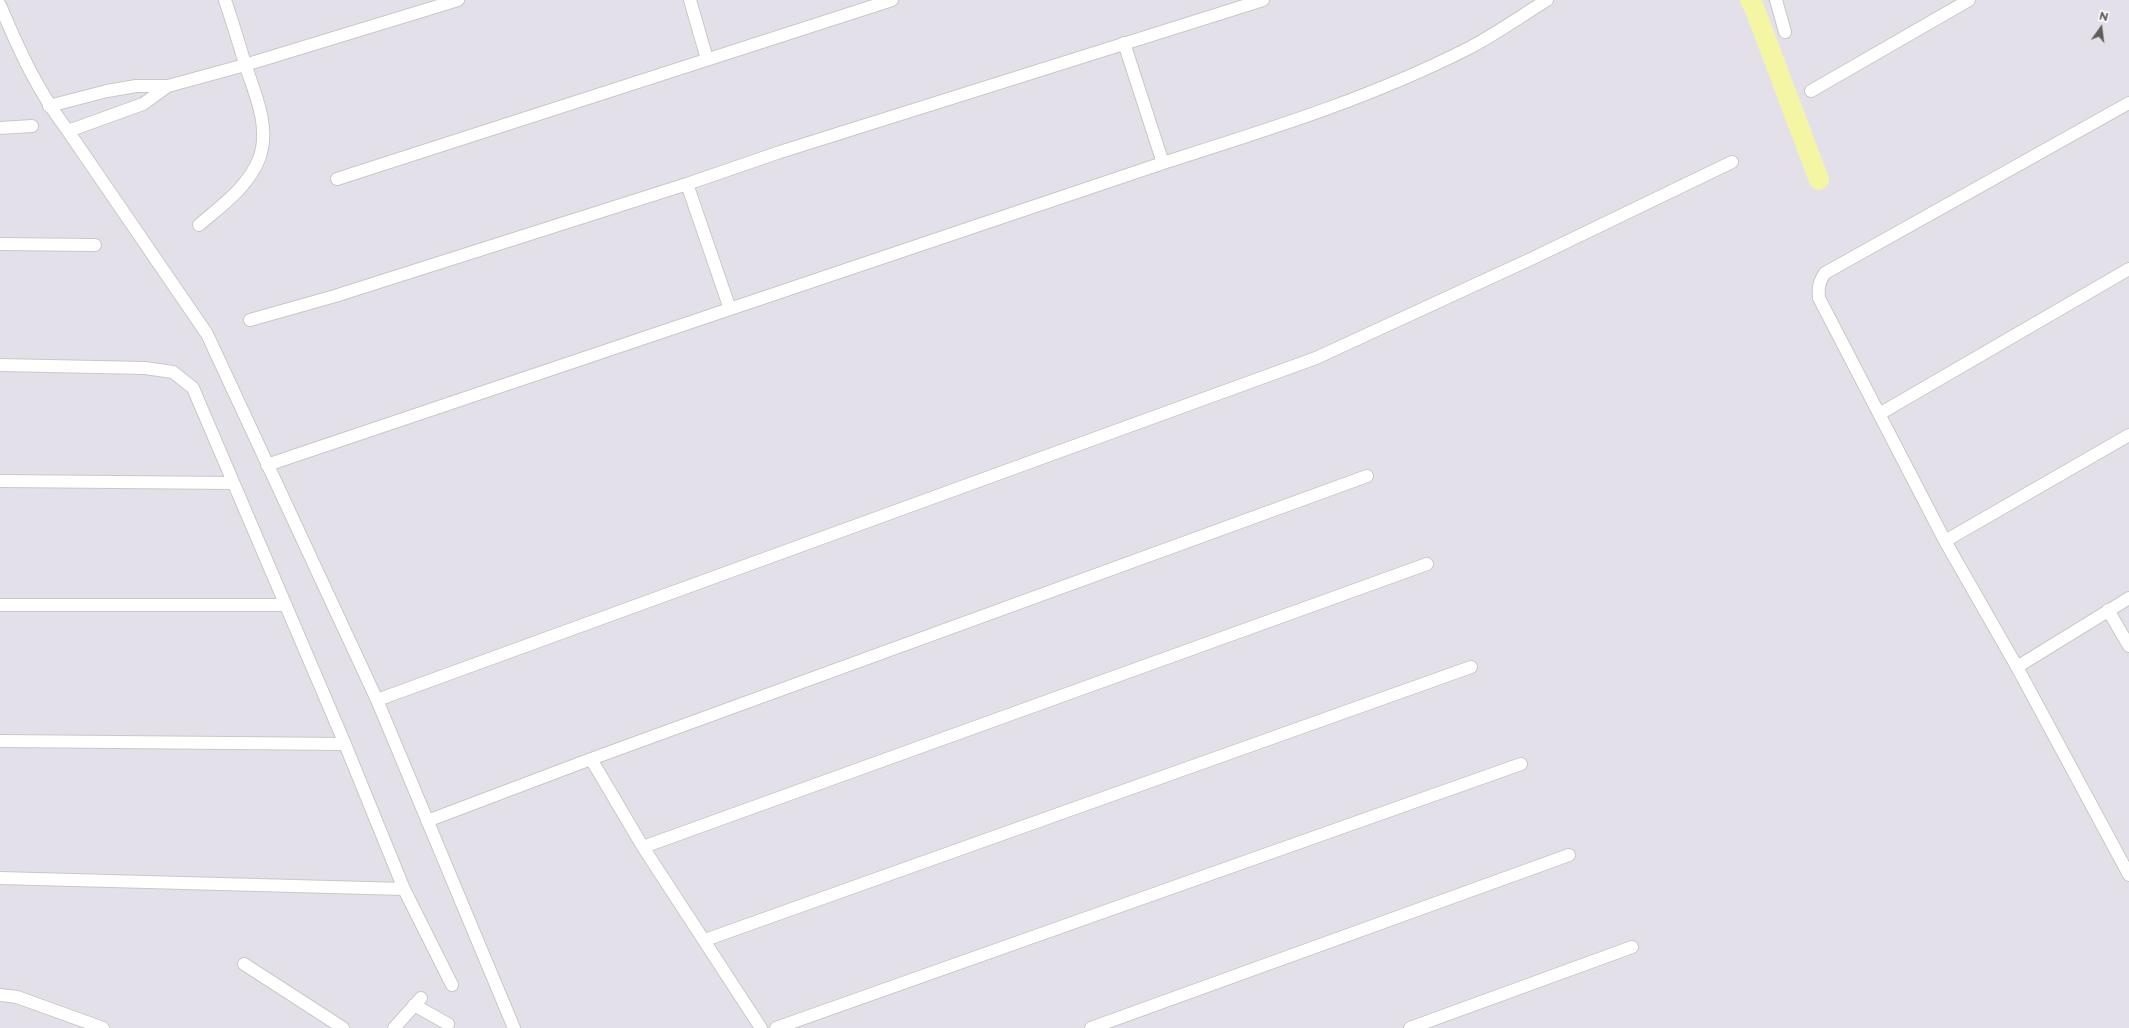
<!DOCTYPE html>
<style>
body{margin:0}
#map{position:relative;width:2129px;height:1028px;overflow:hidden;background:#e4e0ea;font-family:Montserrat,sans-serif}
canvas{display:block}
.north{position:absolute;left:2081px;top:8px;width:40px;height:40px;-webkit-text-stroke:3px #fff;paint-order:stroke;rotate:14deg;font-size:11px;font-weight:700;line-height:16px;text-align:center;color:#5e5f59}
.north::after{content:'';display:block;margin:auto;width:14px;height:18px;background:#5e5f59;clip-path:polygon(50% 0,100% 100%,50% 72%,0 100%)}
</style>
<div id="map">
<canvas width="2129" height="1028"></canvas>
<div class="north">N</div>
</div>
<script>
const context = document.querySelector('canvas').getContext('2d');
context.lineJoin = 'round';
function stroke(path, color, width, dash) { context.strokeStyle = color; context.lineWidth = width; context.lineCap = dash ? 'butt' : 'round'; context.setLineDash(dash || []); context.stroke(path); }
const canal = new Path2D(`
 M1750 0 1754 7 1819 180`);
const street = new Path2D(`
 M690 0 707 59
 M1776 0 1785 32
 M0 5C20 52 37 90 68 131L207 334 377 700 514 1028
 M1124 43 1163 163
 M1811 91 1969 0
 M2129 103 1825 273C1819 282 1818 287 1819 298L1945 541 2017 667 2129 875
 M49 106 107 91 136 86H168L245 65 458 0
 M0 128 32 126
 M68 131 143 104 168 86
 M337 179 892 0
 M687 184 730 309
 M199 225C221 206 248 187 259 159 271 128 255 94 245 64 239 43 232 21 225 0
 M0 244 95 245
 M250 320 335 296 687 184 780 152 1263 0
 M0 365 145 368 173 372 193 388 345 744 404 889 452 985
 M1881 413 2129 269
 M267 465 1163 163C1267 130 1371 98 1469 48 1496 34 1521 16 1547 0
 M0 481 233 483
 M1945 541 2129 435
 M0 605H286
 M2108 610 2129 646
 M2017 667 2129 598
 M377 700 1316 358 1533 258 1732 162
 M0 741 345 744
 M591 759 643 847 761 1028
 M427 821 591 759 1367 476
 M643 847 1427 564
 M0 878 404 889
 M705 940 1471 667
 M244 964 343 1028
 M0 995 17 997 103 1028
 M414 1005 448 1024
 M394 1028 421 998
 M776 1028 1521 764
 M1091 1028 1569 855
 M1410 1028 1632 947`);
stroke(canal, '#f4f6a4', 20);
stroke(street, '#c8c9c3', 14);
stroke(street, '#fff', 12);
</script>
